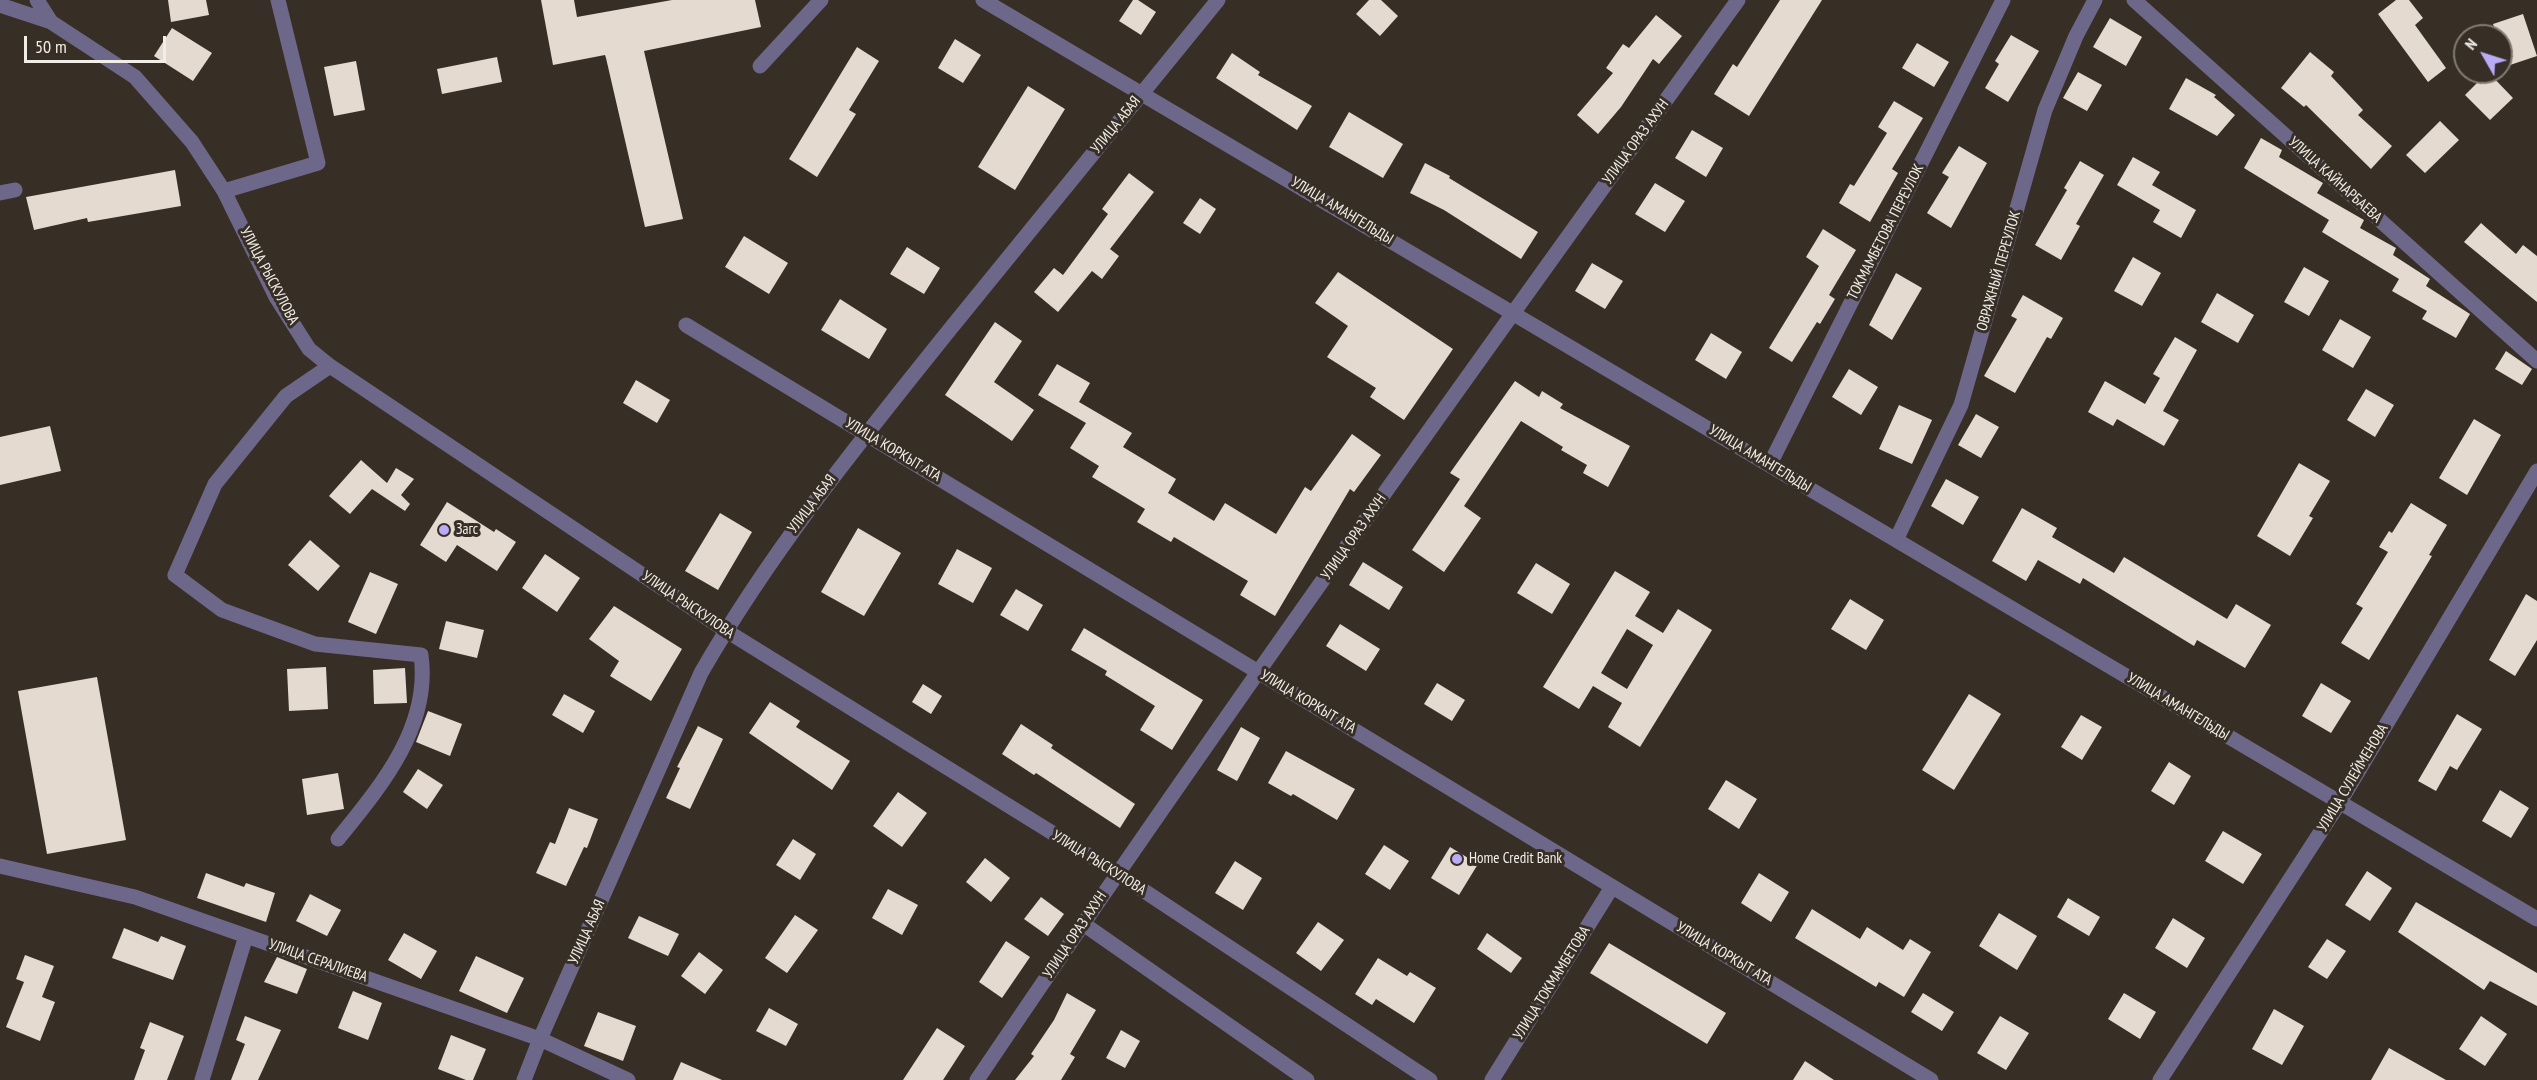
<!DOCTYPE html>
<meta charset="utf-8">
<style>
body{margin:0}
#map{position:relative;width:2537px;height:1080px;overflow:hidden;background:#372f26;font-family:"PT Sans Narrow",sans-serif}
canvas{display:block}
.north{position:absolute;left:2453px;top:24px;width:60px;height:60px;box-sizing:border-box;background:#372f26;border:2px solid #827b73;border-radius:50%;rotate:309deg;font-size:16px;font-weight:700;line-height:24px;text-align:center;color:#f2ede7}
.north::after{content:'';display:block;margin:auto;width:21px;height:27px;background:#b9abf7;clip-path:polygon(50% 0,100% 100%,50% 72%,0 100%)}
.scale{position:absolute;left:24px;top:36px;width:142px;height:27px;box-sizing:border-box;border:3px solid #f2ede7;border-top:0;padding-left:8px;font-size:18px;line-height:21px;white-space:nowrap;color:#f2ede7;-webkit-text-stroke:4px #372f26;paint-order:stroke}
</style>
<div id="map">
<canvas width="2537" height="1080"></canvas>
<div class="north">N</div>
<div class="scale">50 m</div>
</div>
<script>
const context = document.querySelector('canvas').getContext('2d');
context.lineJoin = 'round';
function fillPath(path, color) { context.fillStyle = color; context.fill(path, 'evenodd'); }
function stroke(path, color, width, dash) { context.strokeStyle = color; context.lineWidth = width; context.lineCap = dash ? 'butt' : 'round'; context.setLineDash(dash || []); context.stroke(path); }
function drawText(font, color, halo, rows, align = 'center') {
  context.font = font + ' "PT Sans Narrow",sans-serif'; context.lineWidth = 6; context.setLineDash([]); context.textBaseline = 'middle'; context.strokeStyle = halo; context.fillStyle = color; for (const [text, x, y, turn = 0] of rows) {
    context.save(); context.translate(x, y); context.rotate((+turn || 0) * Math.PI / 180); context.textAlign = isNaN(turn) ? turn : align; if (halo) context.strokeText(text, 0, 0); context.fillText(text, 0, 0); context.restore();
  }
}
const building = new Path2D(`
 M168 0H206L209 15 171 22Z
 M541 0H574L577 17 672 0H755L761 27 644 51 683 219 645 227 606 58 605 55 553 65Z
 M1133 0H1138L1156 12 1141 35 1119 21Z
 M1369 0H1381L1398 16 1380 36 1356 14Z
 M1780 0H1822L1749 116 1714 94 1733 64 1737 67Z
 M2396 0H2409L2423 18 2415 25 2446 68 2428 82 2378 14Z
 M2523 14 2537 56 2507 66 2501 47V36H2497L2493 24Z
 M1656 15 1682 36 1659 64 1653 59 1621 107 1598 134 1577 115 1613 73 1606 68 1623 44 1629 48Z
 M2110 18 2142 37 2126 66 2093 47Z
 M172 28 212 53 193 81 154 56Z
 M2011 35 2039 51 2008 102 1985 88 1999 64 1995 61Z
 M955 39 981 55 963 83 938 68Z
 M1917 43 1949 62 1934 87 1902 68Z
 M857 47 879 61 849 110 856 114 817 177 789 159Z
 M2310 52 2334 72 2331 76 2363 110 2358 115 2392 146 2371 169 2306 105 2304 107 2281 88Z
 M1232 53 1260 72 1258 75 1312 106 1297 130 1216 78Z
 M497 57 502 82 442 94 437 69Z
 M356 61 365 110 334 116 324 67Z
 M2078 72 2102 85 2087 111 2063 98Z
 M2488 72 2513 98 2490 120 2465 95Z
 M2186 78 2216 95 2214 97 2235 115 2217 136 2169 109Z
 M1028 86 1065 109 1015 190 978 167Z
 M1894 101 1923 118 1892 169 1898 173 1870 222 1839 203 1850 184 1854 186 1887 133 1878 127Z
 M1349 112 1403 144 1383 178 1329 147Z
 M2440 121 2459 140 2425 173 2406 155Z
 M1692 130 1723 148 1706 177 1675 158Z
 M2261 138 2282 150 2279 157 2323 183 2317 193 2364 220 2360 228 2396 248 2393 255 2430 279 2426 286 2470 314 2456 338 2422 319 2427 311 2392 291 2399 279 2322 232 2329 220 2244 168Z
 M1959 146 1987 163 1951 228 1927 213 1949 177 1942 173Z
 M2133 157 2160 172 2152 185 2196 210 2181 238 2153 222 2160 210 2117 185Z
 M2080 161 2104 175 2076 224 2080 226 2061 260 2035 245 2067 190 2064 188Z
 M1425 163 1450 176 1449 178 1538 232 1521 259 1444 210 1410 193Z
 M175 170 181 206 88 222 87 218 34 230 26 197Z
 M1129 173 1154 192 1110 249 1119 256 1102 279 1092 271 1058 312 1034 292 1054 268 1063 275 1108 214 1102 209Z
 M1655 183 1685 201 1665 232 1635 214Z
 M1200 198 1216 209 1200 234 1183 223Z
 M2481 223 2516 254 2523 245 2537 256V302L2464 242Z
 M1823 229 1856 250 1829 295 1835 299 1820 324 1817 322 1792 362 1769 348 1819 266 1806 257Z
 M744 236 788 263 769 294 725 267Z
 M907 247 940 268 924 294 890 274Z
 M2133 257 2161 273 2142 306 2114 291Z
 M1592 263 1623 281 1605 309 1575 291Z
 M2304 267 2329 281 2309 316 2284 302Z
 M1338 272 1453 349 1404 420 1370 397 1376 388 1327 357 1348 326 1315 303Z
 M1896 273 1922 288 1892 340 1869 325Z
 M2217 293 2254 315 2238 343 2201 322Z
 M2023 295 2063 318 2051 339 2047 337 2015 393 1984 376 2017 319 2011 316Z
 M840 299 887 329 869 359 821 330Z
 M2340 319 2371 337 2353 368 2322 350Z
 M995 322 1022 341 994 382 1034 410 1012 441 945 395Z
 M1711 333 1742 352 1726 379 1695 360Z
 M2175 337 2197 350 2163 411 2179 420 2164 446 2117 419 2113 426 2088 412 2105 381 2145 404 2160 378 2153 374Z
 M2506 351 2532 369 2522 385 2495 369Z
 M1057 364 1090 383 1079 402 1132 433 1123 447 1176 479 1168 493 1214 521 1225 503 1276 534 1305 487 1311 491 1352 434 1381 455 1354 492 1350 489 1275 616 1240 595 1248 581 1174 537 1171 542 1137 522 1145 509 1092 477 1099 466 1070 448 1086 423 1038 395Z
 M1849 369 1878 387 1861 415 1832 397Z
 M636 380 670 400 657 423 623 403Z
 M1515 381 1539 397 1542 391 1563 404 1560 408 1630 446 1608 487 1583 473 1587 465 1561 450 1563 447 1521 421 1464 506 1481 518 1444 572 1412 550 1460 479 1450 473Z
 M2366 389 2394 405 2375 437 2347 420Z
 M1899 405 1932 420 1912 464 1879 449Z
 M1976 414 1999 427 1981 458 1958 445Z
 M2474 419 2501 435 2467 495 2439 478Z
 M50 426 61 471 0 485V437Z
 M361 460 387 483 396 468 414 479 401 495 410 504 405 511 372 489 350 514 329 496Z
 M2299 463 2330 481 2309 516 2313 518 2290 556 2257 536Z
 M1946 479 1979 497 1963 525 1931 506Z
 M447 502 494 532 496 529 516 542 497 571 457 545 446 562 420 545Z
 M2411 503 2447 525 2429 555 2432 556 2369 660 2341 643 2363 608 2356 604 2388 552 2379 547 2389 531 2392 533Z
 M2022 508 2057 528 2052 537 2114 573 2124 557 2227 619 2236 604 2271 625 2245 668 2197 640 2194 646 2083 578 2080 584 2038 560 2026 581 1992 561Z
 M720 513 752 532 718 590 685 571Z
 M858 528 901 553 864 616 821 592Z
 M310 540 340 566 318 591 288 565Z
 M957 549 992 568 973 603 938 584Z
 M545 554 580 578 557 612 522 588Z
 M1363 562 1403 587 1389 610 1349 585Z
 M1536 563 1570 584 1552 614 1517 593Z
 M1615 571 1650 592 1635 616 1663 633 1678 609 1712 630 1640 747 1608 727 1622 703 1593 686 1579 709 1543 687ZM1627 629 1653 645 1627 689 1601 673Z
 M370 572 398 584 376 634 348 622Z
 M1016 589 1043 605 1028 631 1000 615Z
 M2526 594 2537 601V640L2515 676 2489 660Z
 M1850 599 1884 620 1866 650 1831 629Z
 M614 606 682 649 651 701 610 676 619 661 589 639Z
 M446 621 484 630 477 658 439 649Z
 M1340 624 1380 649 1366 671 1326 646Z
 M1084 628 1203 700 1172 750 1140 730 1155 706 1105 675 1107 671 1071 650Z
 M326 667 328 709 289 711 287 669Z
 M405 668 407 703 374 704 373 670Z
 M97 677 126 840 47 854 18 691Z
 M1437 683 1465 700 1452 721 1424 704Z
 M2321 683 2351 701 2331 733 2302 716Z
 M923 684 942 696 931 714 912 702Z
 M564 694 595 711 583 733 552 715Z
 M1969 694 2001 714 1954 790 1922 770Z
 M770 702 800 721 796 727 850 761 832 790 749 733Z
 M428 711 462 724 450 756 416 742Z
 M2457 714 2482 729 2457 770 2450 766 2436 791 2418 781Z
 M2081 715 2102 727 2082 760 2061 747Z
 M1021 724 1053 745 1051 748 1135 804 1120 828 1036 773 1034 775 1002 754Z
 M698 726 723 739 690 809 666 798 680 768 677 767Z
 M1241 727 1260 738 1237 781 1217 770Z
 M1286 751 1355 789 1337 820 1293 794 1291 796 1268 783Z
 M2169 762 2191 776 2174 805 2151 791Z
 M418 769 443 785 427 809 403 792Z
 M338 773 344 809 307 815 302 779Z
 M1726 780 1757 799 1739 829 1708 809Z
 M2500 790 2529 808 2511 838 2482 821Z
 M898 792 927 813 902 847 873 826Z
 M569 808 598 819 587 848 584 847 566 886 536 873 550 842 555 844Z
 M2223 831 2262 854 2243 884 2205 861Z
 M793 839 816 854 800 880 776 865Z
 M1384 845 1409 861 1390 890 1365 874Z
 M1450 847 1478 864 1459 895 1431 878Z
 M985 858 1010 878 991 902 966 882Z
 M1235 861 1262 878 1243 910 1215 893Z
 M2367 871 2392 888 2370 921 2345 905Z
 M206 873 244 887 246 883 275 893 266 922 197 898Z
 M1759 873 1789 892 1771 922 1741 903Z
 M888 889 918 905 902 935 872 918Z
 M310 894 341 910 327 936 296 921Z
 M1041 897 1064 914 1048 936 1024 919Z
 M2068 898 2100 917 2089 936 2057 917Z
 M2416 902 2537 973V1006L2490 981 2484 990 2398 932Z
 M1812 909 1860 939 1867 927 1903 950 1910 939 1931 952 1904 997 1879 982 1876 987 1795 938Z
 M1999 913 2037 936 2017 970 1979 946Z
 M795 915 818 930 787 973 765 958Z
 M639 916 679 934 668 956 628 938Z
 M2173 918 2205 938 2187 968 2155 948Z
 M1318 922 1344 940 1321 971 1296 953Z
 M124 928 158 942 161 936 186 946 173 980 112 958Z
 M404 933 437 951 421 979 388 960Z
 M1487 933 1522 958 1511 973 1477 949Z
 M2327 939 2346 951 2327 979 2308 967Z
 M1006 941 1030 957 1002 998 979 982Z
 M1609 943 1726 1013 1707 1044 1590 973Z
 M699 952 723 970 705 994 681 976Z
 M25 955 54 966 42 997 55 1002 40 1041 6 1027 24 982 16 979Z
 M476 956 524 978 507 1013 459 991Z
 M277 957 307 969 297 994 264 982Z
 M1378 958 1407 976 1410 972 1436 988 1414 1023 1376 999 1372 1005 1355 994Z
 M353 991 382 1003 368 1040 338 1028Z
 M1067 993 1096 1010 1070 1054 1075 1057 1061 1080H1015L1034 1056 1031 1054 1054 1020Z
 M1923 993 1954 1012 1942 1031 1911 1012Z
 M2124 993 2156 1012 2140 1039 2108 1019Z
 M769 1008 798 1024 786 1046 756 1031Z
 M2274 1009 2304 1026 2282 1065 2252 1049Z
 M598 1012 636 1026 623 1061 584 1046Z
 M245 1016 281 1030 258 1080H231L245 1044 236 1040Z
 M2000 1016 2029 1033 2006 1070 1977 1053Z
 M2481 1016 2507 1034 2485 1066 2459 1049Z
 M150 1022 184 1036 167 1080H134L145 1050 140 1048Z
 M937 1028 965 1046 943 1080H903Z
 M1121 1030 1140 1041 1125 1068 1106 1058Z
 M451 1035 486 1049 473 1080H466L438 1069Z
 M2389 1048 2446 1080H2371Z
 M1805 1061 1834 1080H1793Z
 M681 1062 722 1080H673Z`);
const minor = new Path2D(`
 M37 0 51 22
 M983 0 2537 919
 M2134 0 2537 361
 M0 5 51 22 135 77 192 142 224 191 276 297 309 349 330 366 725 630 1117 873 1430 1080
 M760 66 821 0
 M224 191 318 163 278 0
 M0 193 15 190
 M686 325 1931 1080
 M330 366 286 396 215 484 175 575 222 610 315 644 421 655C431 727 381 786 338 839
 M1770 464 2003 0
 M1896 540 1961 405 2045 110 2076 36 2095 0
 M0 866 135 897 540 1039 628 1080
 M1082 923 1307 1080
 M202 1080 246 936
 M524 1080 540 1039 701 673C772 549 862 439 951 328 1040 219 1129 109 1218 0
 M977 1080C1223 715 1481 357 1738 0
 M1492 1080 1612 887
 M2160 1080 2340 802 2537 471`);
const markers = [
 [444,530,6,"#b9abf7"],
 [1457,859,6,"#b9abf7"]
];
const streetNames = [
 ["УЛИЦА АБАЯ",1116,125,-51],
 ["УЛИЦА ОРАЗ АХУН",1636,142,-54],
 ["УЛИЦА КАЙНАРБАЕВА",2335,180,42],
 ["УЛИЦА АМАНГЕЛЬДЫ",1342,211,31],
 ["ТОКМАМБЕТОВА ПЕРЕУЛОК",1886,232,-63],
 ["ОВРАЖНЫЙ ПЕРЕУЛОК",1999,271,-74],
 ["УЛИЦА РЫСКУЛОВА",269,276,62],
 ["УЛИЦА КОРКЫТ АТА",893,450,31],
 ["УЛИЦА АМАНГЕЛЬДЫ",1760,459,31],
 ["УЛИЦА АБАЯ",812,504,-53],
 ["УЛИЦА ОРАЗ АХУН",1354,537,-55],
 ["УЛИЦА РЫСКУЛОВА",688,605,34],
 ["УЛИЦА КОРКЫТ АТА",1308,702,31],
 ["УЛИЦА АМАНГЕЛЬДЫ",2178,707,31],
 ["УЛИЦА СУЛЕЙМЕНОВА",2353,778,-59],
 ["УЛИЦА РЫСКУЛОВА",1099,863,32],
 ["УЛИЦА АБАЯ",587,932,-66],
 ["УЛИЦА ОРАЗ АХУН",1075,935,-56],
 ["УЛИЦА КОРКЫТ АТА",1724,954,31],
 ["УЛИЦА СЕРАЛИЕВА",318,961,19],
 ["УЛИЦА ТОКМАМБЕТОВА",1552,983,-58]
];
const poiNames = [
 ["Загс",456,530],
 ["Home Credit Bank",1469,859]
];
fillPath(building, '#e4dacf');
stroke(minor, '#6d6889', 15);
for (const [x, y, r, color] of markers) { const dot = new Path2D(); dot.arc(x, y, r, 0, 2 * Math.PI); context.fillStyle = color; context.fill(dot); stroke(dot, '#372f26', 2); }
drawText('15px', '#f2ede7', '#372f26', streetNames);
drawText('15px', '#f2ede7', '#372f26', poiNames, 'left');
</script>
